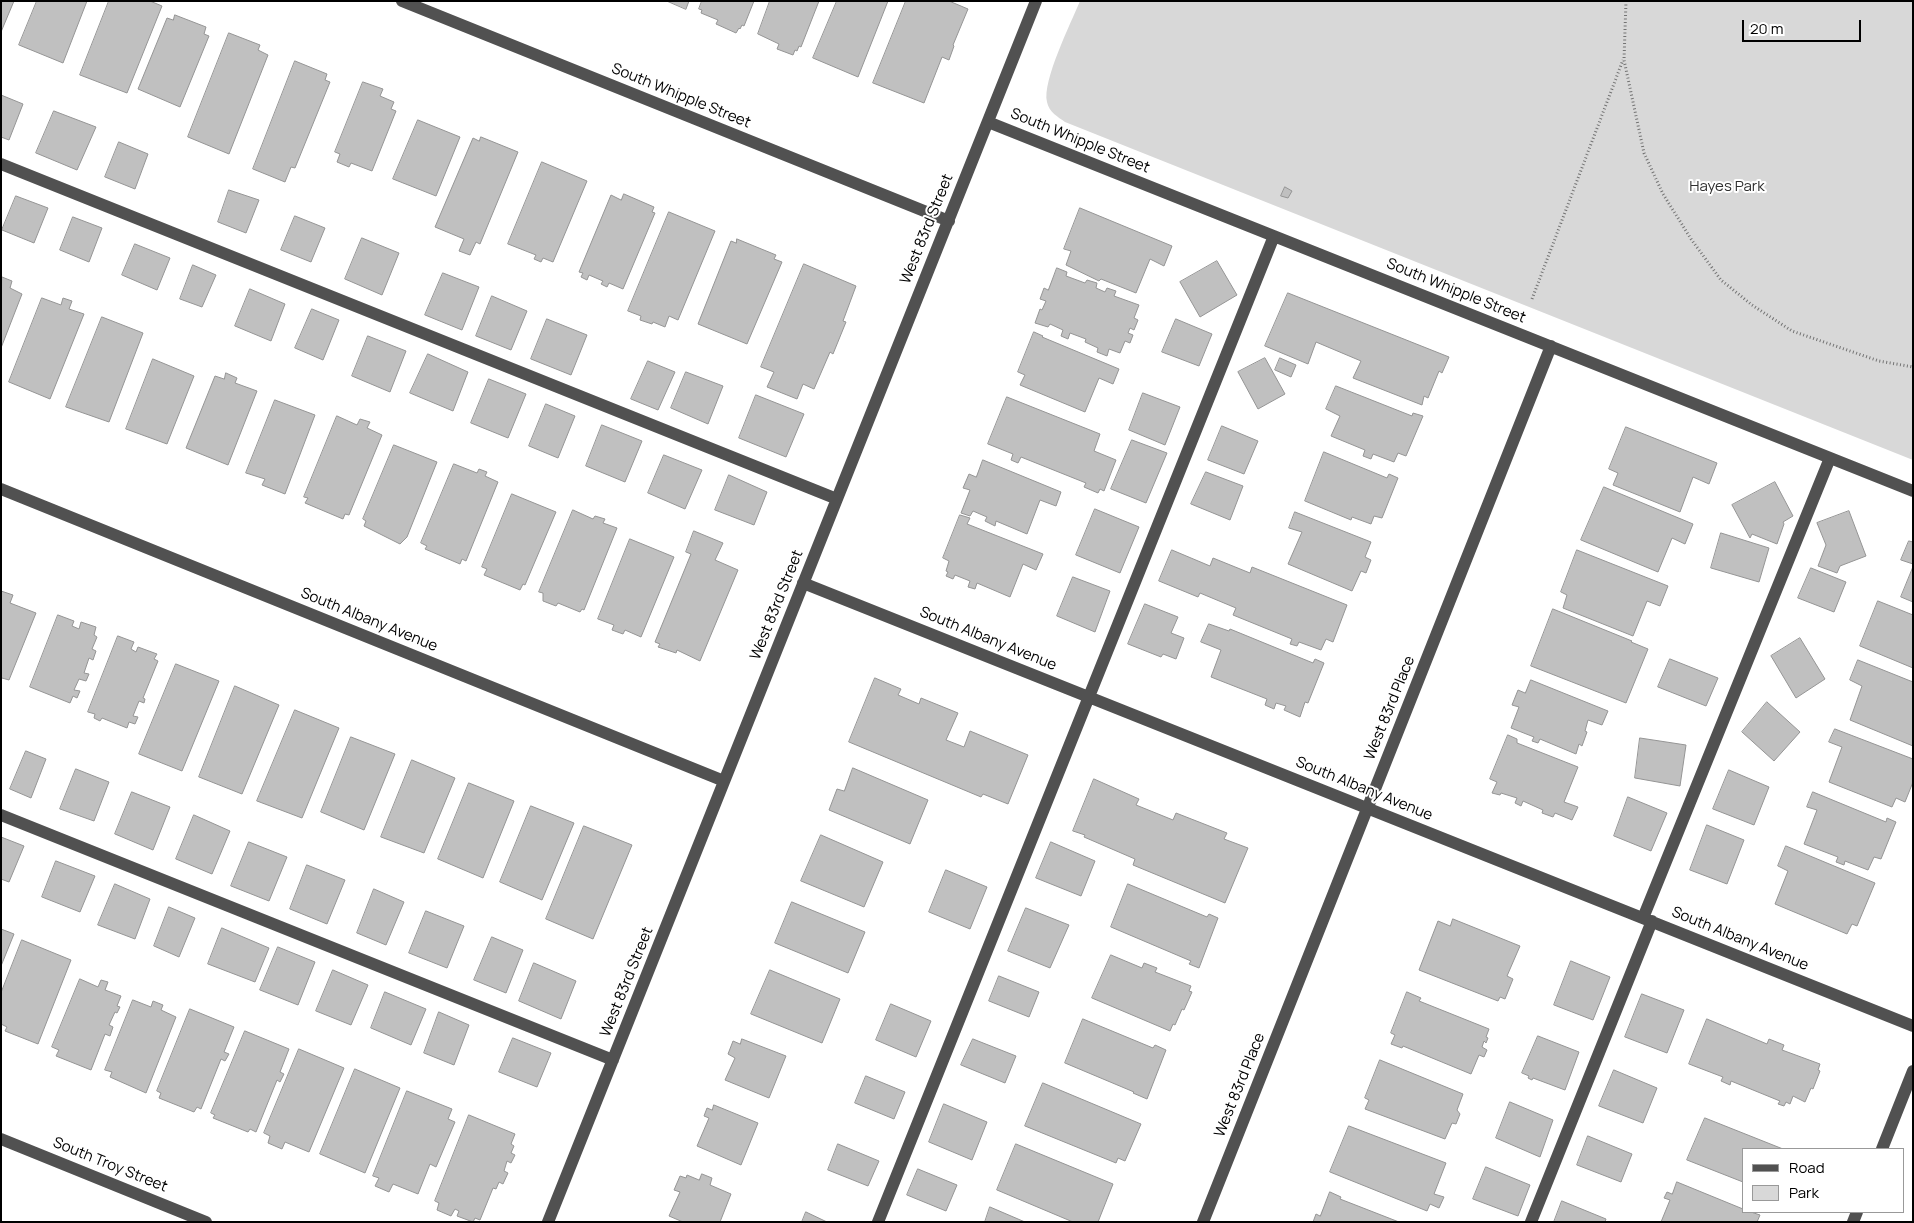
<!DOCTYPE html>
<style>
body{margin:0}
#map{position:relative;width:1914px;height:1223px;overflow:hidden;background:#fff;font-family:Manrope,sans-serif}
canvas{display:block}
.frame{position:absolute;inset:0;border:2px solid #000;pointer-events:none}
.legend{position:absolute;left:1742px;top:1148px;width:162px;height:65px;box-sizing:border-box;background:#fff;border:1px solid #999;margin:0;padding:6px 9px;list-style:none;font-size:15px;color:#000}
.legend li{display:flex;align-items:center;gap:10px;height:25px}
.legend b{width:25px;border:1px solid #999}
.scale{position:absolute;left:1742px;top:20px;width:119px;height:22px;box-sizing:border-box;border:2px solid #000;border-top:0;padding-left:6px;font-size:15px;line-height:18px;white-space:nowrap;color:#000;-webkit-text-stroke:4px #fff;paint-order:stroke}
</style>
<div id="map">
<canvas width="1914" height="1223"></canvas>
<div class="frame"></div>
<ul class="legend">
<li><b style="height:6px;background:#515151"></b>Road</li>
<li><b style="height:14px;background:#d8d8d8"></b>Park</li>
</ul>
<div class="scale">20 m</div>
</div>
<script>
const context = document.querySelector('canvas').getContext('2d');
context.lineJoin = 'round';
function fillPath(path, color) { context.fillStyle = color; context.fill(path, 'evenodd'); }
function stroke(path, color, width, dash) { context.strokeStyle = color; context.lineWidth = width; context.lineCap = dash ? 'butt' : 'round'; context.setLineDash(dash || []); context.stroke(path); }
function drawText(font, color, halo, rows, align = 'center') {
  context.font = font + ' Manrope,sans-serif'; context.lineWidth = 4; context.setLineDash([]); context.textBaseline = 'middle'; context.strokeStyle = halo; context.fillStyle = color; for (const [text, x, y, turn = 0] of rows) {
    context.save(); context.translate(x, y); context.rotate((+turn || 0) * Math.PI / 180); context.textAlign = isNaN(turn) ? turn : align; if (halo) context.strokeText(text, 0, 0); context.fillText(text, 0, 0); context.restore();
  }
}
const green = new Path2D(`
 M1080 1H1913V460L1065 122C1058 117 1049 112 1047 102 1042 81 1071 23 1080 1Z`);
const building = new Path2D(`
 M1 1H14L1 32Z
 M37 1H87L63 63 19 45Z
 M109 1H150L162 6 127 93 80 75Z
 M667 1H689L686 9Z
 M702 1H754L744 26 742 25 740 29 739 28 736 33 716 24 718 20 701 13 702 10 699 9Z
 M770 1H819L801 47 799 46 797 51 795 50 793 55 777 49 779 44 758 34Z
 M837 1H888L858 77 813 58Z
 M906 1H949L968 9 953 45 954 46 949 60 942 57 924 103 873 83Z
 M175 15 206 27 204 34 209 36 180 107 138 89 167 18 173 20Z
 M229 33 260 45 258 50 268 55 229 154 188 137Z
 M295 61 327 74 325 80 330 82 295 168 291 167 285 182 253 169Z
 M363 82 383 89 380 96 394 102 391 109 396 111 372 171 351 163 349 167 337 162 340 154 335 152Z
 M1 95 23 104 9 140 1 137Z
 M54 111 96 127 77 170 36 153Z
 M418 120 460 137 436 196 393 179Z
 M481 137 518 152 480 244 476 242 470 255 459 251 464 239 435 227 473 138 479 141Z
 M119 142 148 154 135 189 105 177Z
 M542 162 587 181 553 262 543 258 541 262 534 259 536 255 508 244Z
 M1285 187 1292 191 1288 198 1281 196Z
 M229 190 259 200 246 233 218 222Z
 M624 194 654 207 652 212 655 213 623 289 609 283 607 287 601 284 603 281 589 275 587 280 581 277 583 273 579 272 611 195 621 200Z
 M16 196 48 208 34 243 2 230Z
 M1080 208 1172 246 1164 266 1150 259 1136 293 1101 279 1099 281 1066 265 1071 251 1064 249Z
 M669 212 715 231 678 320 669 316 665 327 653 322 652 324 640 320 641 316 628 311Z
 M295 216 325 228 311 262 281 250Z
 M73 217 102 228 89 262 60 250Z
 M362 238 399 253 382 295 345 279Z
 M737 239 776 255 774 259 782 262 747 344 698 324 731 241 736 243Z
 M135 244 170 258 157 290 122 275Z
 M1217 261 1237 295 1200 317 1180 282Z
 M804 264 856 286 843 321 846 322 833 354 830 352 814 389 803 384 797 399 767 387 774 372 761 367Z
 M193 265 216 275 202 307 180 299Z
 M1057 268 1067 272 1066 276 1085 283 1087 280 1097 283 1096 288 1105 292 1107 288 1116 291 1114 296 1139 305 1134 318 1138 320 1134 330 1130 328 1128 333 1133 335 1130 343 1125 341 1120 353 1109 349 1107 356 1097 352 1098 348 1085 342 1086 339 1070 333 1068 339 1061 336 1063 330 1050 324 1048 327 1035 323 1040 309 1042 310 1046 301 1040 299 1044 288 1048 290Z
 M443 273 479 287 462 330 425 315Z
 M2 277 12 281 10 288 22 294 1 348Z
 M250 289 285 304 271 341 235 326Z
 M1288 293 1449 357 1442 373 1439 371 1428 398 1424 396 1422 405 1353 378 1361 361 1316 342 1308 364 1265 346Z
 M492 296 527 311 511 350 476 336Z
 M42 298 61 305 63 298 72 301 69 309 84 314 50 399 9 382Z
 M312 309 339 320 323 360 295 348Z
 M102 317 143 333 109 422 66 407Z
 M547 319 587 335 571 375 531 359Z
 M1176 319 1212 334 1199 366 1162 352Z
 M1034 332 1043 336 1042 337 1119 369 1113 384 1099 378 1085 412 1020 385 1025 375 1018 372Z
 M368 336 406 351 390 392 352 376Z
 M428 354 468 372 453 411 410 393Z
 M1265 358 1285 394 1258 409 1238 372Z
 M1280 358 1296 365 1291 377 1275 370Z
 M153 359 194 376 167 444 126 429Z
 M648 361 675 372 658 410 631 399Z
 M686 372 723 386 708 424 671 408Z
 M226 373 237 378 235 383 257 391 228 465 186 448 215 376 224 379Z
 M489 379 526 394 508 438 471 423Z
 M1336 386 1412 416 1413 413 1423 416 1406 456 1398 453 1394 462 1373 454 1371 459 1363 456 1365 450 1331 436 1340 416 1326 409Z
 M1143 393 1180 407 1165 445 1129 430Z
 M756 395 804 414 786 457 739 438Z
 M1007 397 1100 434 1094 451 1116 460 1104 491 1100 489 1098 493 1084 487 1086 483 1021 457 1018 463 1011 460 1013 454 988 444Z
 M275 400 315 415 285 494 262 485 265 479 246 473Z
 M546 404 575 416 558 458 529 446Z
 M337 416 357 425 360 419 370 422 367 428 382 435 349 515 345 514 343 519 305 503 308 498 304 497Z
 M602 425 642 441 625 482 586 466Z
 M1222 426 1258 441 1244 474 1208 460Z
 M1626 427 1717 463 1709 484 1693 477 1680 512 1613 485 1618 473 1609 469Z
 M1132 440 1167 453 1146 503 1111 489Z
 M394 445 437 462 407 537 400 544 364 526 366 521 363 519Z
 M1324 452 1387 478 1389 474 1398 478 1382 518 1374 516 1371 524 1352 517 1351 520 1305 501Z
 M664 455 702 470 685 509 648 493Z
 M983 460 1061 492 1056 506 1040 500 1027 534 996 521 995 526 985 521 987 517 973 511 970 516 961 513 970 490 963 488 969 474 976 477Z
 M454 464 477 473 479 469 487 472 485 476 498 482 466 561 462 559 460 564 425 549 427 546 421 543Z
 M1206 472 1243 486 1230 520 1191 504Z
 M729 475 767 492 754 525 715 510Z
 M1775 482 1793 516 1783 522 1784 524 1777 544 1752 534 1750 538 1732 505Z
 M1604 487 1693 524 1685 544 1672 538 1658 572 1581 540Z
 M512 494 556 512 525 585 523 584 520 590 484 575 487 569 482 567Z
 M1095 509 1139 527 1120 573 1076 555Z
 M573 510 593 519 595 516 605 519 603 523 617 528 584 610 582 609 580 612 558 603 556 606 543 601V593L539 592Z
 M1849 511 1866 556 1840 566 1837 573 1818 566 1826 545 1817 523Z
 M1295 512 1371 542 1365 557 1371 560 1366 573 1361 571 1352 591 1288 564 1302 532 1289 528Z
 M960 515 970 518 967 524 1043 554 1036 570 1023 564 1010 597 977 583 975 589 968 587 970 581 955 575 953 579 946 576 948 572 946 571 949 561 943 558Z
 M694 531 723 543 715 560 738 570 700 661 677 650 676 653 658 647 660 644 655 642 691 554 686 552Z
 M1721 533 1769 548 1759 582 1711 568Z
 M630 539 674 557 641 637 625 630 623 634 612 630 614 625 598 619Z
 M1909 541 1913 542V564L1901 560Z
 M1172 550 1210 566 1213 558 1250 573 1252 567 1347 605 1333 642 1326 639 1321 650 1299 642 1297 646 1290 644 1292 639 1233 615 1236 608 1200 593 1198 597 1159 581Z
 M1577 550 1668 586 1660 606 1647 601 1633 636 1563 608 1567 595 1561 592Z
 M1913 567V602L1901 597Z
 M1811 568 1846 582 1834 612 1798 598Z
 M1073 577 1110 591 1095 632 1057 616Z
 M1 591 13 595 10 603 36 613 9 680 2 678 1 680Z
 M1878 601 1913 615V668L1860 646Z
 M1145 604 1178 617 1171 633 1184 638 1176 659 1163 654 1161 657 1128 644Z
 M1553 609 1632 641 1631 642 1648 649 1626 703 1531 666Z
 M58 615 74 621 72 626 79 629 81 622 96 627 94 635 97 637 92 649 96 651 93 660 89 658 84 673 89 674 86 681 79 679 74 690 80 691 77 698 73 696 70 703 30 687Z
 M1209 624 1229 631 1230 629 1313 663 1315 659 1324 663 1308 703 1305 702 1300 717 1284 710 1286 706 1276 703 1274 709 1265 705 1267 699 1211 677 1221 650 1201 642Z
 M118 636 134 642 131 649 136 652 138 647 157 654 154 659 158 661 143 698 145 699 144 703 139 701 133 716 138 717 135 724 129 722 127 728 102 718 100 721 94 718 95 714 88 712Z
 M1800 638 1825 679 1796 698 1771 656Z
 M1670 659 1718 678 1706 706 1658 687Z
 M1858 660 1913 682V746L1850 720 1862 686 1850 680Z
 M176 664 219 681 182 771 139 754Z
 M875 678 901 689 898 695 919 704 921 698 958 713 946 740 964 747 970 731 1028 755 1008 804 983 794 981 797 849 742Z
 M1531 680 1608 711 1602 725 1588 720 1585 731 1587 732 1582 746 1579 744 1576 754 1540 739 1538 743 1532 741 1534 737 1511 728 1519 707 1512 705 1518 690 1525 693Z
 M235 686 279 705 242 794 199 777Z
 M1767 702 1800 732 1774 761 1742 732Z
 M295 710 339 728 302 818 257 801Z
 M1835 729 1913 759V782L1905 802 1896 798 1892 807 1829 782 1842 747 1829 742Z
 M1508 735 1517 739V743L1578 767 1564 802 1578 807 1572 820 1555 813 1553 817 1542 813 1543 810 1523 801 1521 806 1515 803 1517 798 1501 793 1500 795 1492 793 1497 782 1490 779Z
 M351 737 395 754 364 830 321 812Z
 M1640 738 1686 745 1680 786 1635 778Z
 M26 751 46 759 31 798 10 789Z
 M412 760 455 778 424 853 381 837Z
 M853 768 928 800 910 844 829 810 837 789 844 791Z
 M76 769 109 782 94 821 60 809Z
 M1729 770 1769 787 1754 825 1713 809Z
 M1094 779 1139 799 1136 805 1173 820 1176 813 1227 833 1224 839 1248 848 1225 903 1133 865 1135 859 1084 837 1085 835 1073 831Z
 M469 783 514 801 483 878 438 859Z
 M132 792 170 807 153 850 115 834Z
 M1813 792 1886 822 1887 818 1896 822 1881 859 1874 857 1868 870 1845 861 1844 865 1836 862 1838 857 1804 844 1817 810 1807 807Z
 M1628 797 1667 813 1651 851 1614 836Z
 M531 806 574 823 542 900 500 882Z
 M194 815 230 831 212 874 176 859Z
 M1707 825 1744 840 1727 884 1690 870Z
 M584 826 632 845 593 939 546 919Z
 M821 835 883 862 864 907 801 881Z
 M1 837 24 846 9 882 1 879Z
 M249 842 287 857 269 901 231 886Z
 M1051 842 1095 861 1081 896 1036 878Z
 M1786 846 1875 883 1857 926 1852 924 1847 934 1775 904 1788 871 1778 866Z
 M56 861 95 876 80 912 42 897Z
 M307 865 345 880 327 924 290 909Z
 M946 870 987 887 970 929 929 912Z
 M115 884 150 899 135 939 98 925Z
 M1128 884 1207 917 1209 914 1218 918 1199 968 1189 964 1191 961 1111 927Z
 M374 889 404 902 386 945 357 933Z
 M792 902 865 932 848 973 775 943Z
 M169 907 195 918 179 957 154 946Z
 M1026 908 1069 925 1050 968 1008 951Z
 M426 911 464 926 447 968 409 953Z
 M1453 919 1520 946 1507 976 1513 979 1505 999 1500 997 1498 1001 1419 970 1438 921 1450 926Z
 M222 928 269 948 255 982 208 964Z
 M1 929 14 934 1 966Z
 M492 937 523 950 506 993 474 980Z
 M22 940 71 960 38 1044 5 1031 7 1027 1 1024V993Z
 M278 947 315 962 298 1005 260 990Z
 M1111 955 1142 968 1144 963 1157 968 1155 972 1191 986 1189 991 1192 992 1184 1010 1182 1009 1175 1025 1173 1024 1170 1031 1092 998Z
 M1571 961 1610 977 1593 1020 1554 1005Z
 M534 963 576 981 561 1019 519 1001Z
 M333 970 368 985 351 1025 316 1011Z
 M770 970 840 999 822 1043 751 1014Z
 M999 976 1039 992 1029 1017 989 1001Z
 M80 979 98 987 101 980 108 982 105 990 121 996 117 1006 120 1007 117 1013 115 1012 109 1025 113 1027 110 1036 105 1034 91 1070 56 1056 59 1050 52 1047Z
 M385 992 426 1009 411 1045 371 1028Z
 M1407 992 1421 998 1419 1001 1489 1029 1486 1037 1488 1038 1486 1043 1484 1041 1482 1047 1487 1050 1484 1057 1479 1055 1471 1074 1403 1046 1402 1048 1391 1044 1395 1035 1391 1033Z
 M1642 994 1684 1010 1667 1053 1625 1037Z
 M133 1000 151 1007 153 1001 163 1005 161 1010 176 1017 146 1093 110 1077 112 1072 105 1070Z
 M891 1004 931 1021 916 1057 876 1040Z
 M190 1009 234 1027 224 1052 229 1054 225 1061 221 1059 201 1109 197 1107 194 1112 159 1098 161 1093 157 1091Z
 M439 1012 469 1025 454 1065 424 1053Z
 M1083 1019 1153 1048 1155 1045 1166 1050 1147 1099 1133 1093 1134 1092 1065 1063Z
 M1707 1019 1767 1044 1769 1039 1784 1045 1782 1050 1820 1064 1818 1070 1820 1071 1813 1089 1811 1088 1805 1102 1793 1096 1790 1104 1786 1102 1784 1106 1778 1104 1780 1101 1731 1081 1730 1085 1721 1081 1723 1077 1689 1064Z
 M245 1031 289 1049 280 1072 284 1074 280 1082 277 1080 256 1132 250 1129 248 1132 213 1118 215 1115 211 1113Z
 M1538 1036 1579 1052 1565 1090 1533 1078 1532 1080 1528 1078 1529 1076 1522 1073Z
 M513 1038 551 1053 537 1087 499 1072Z
 M742 1039 786 1056 769 1098 725 1080 735 1058 728 1054 733 1041 740 1044Z
 M973 1039 1016 1056 1005 1083 961 1065Z
 M299 1049 344 1068 309 1152 285 1142 282 1149 268 1143 270 1136 264 1133Z
 M1380 1060 1463 1094 1457 1110 1460 1114 1456 1124 1452 1123 1445 1139 1365 1109 1369 1100 1365 1098Z
 M355 1069 400 1088 365 1173 320 1154Z
 M1614 1070 1657 1088 1643 1123 1599 1106Z
 M866 1076 905 1092 894 1119 855 1103Z
 M1043 1083 1141 1124 1125 1161 1118 1158 1116 1163 1025 1126Z
 M407 1091 452 1109 448 1119 455 1122 436 1167 430 1164 418 1194 393 1184 389 1192 375 1186 379 1178 373 1176Z
 M1510 1102 1553 1120 1540 1157 1496 1138Z
 M944 1104 987 1122 972 1160 929 1142Z
 M714 1105 758 1123 741 1165 697 1146 709 1118 704 1116 707 1108 712 1110Z
 M469 1115 515 1134 511 1144 514 1146 511 1153 515 1155 511 1163 507 1161 504 1171 508 1173 503 1184 499 1182 496 1189 493 1188 480 1220 475 1218 473 1222 457 1216 459 1211 455 1209 451 1216 437 1210 439 1203 435 1201Z
 M1705 1118 1783 1149H1743V1182L1687 1160Z
 M1349 1126 1446 1163 1434 1194 1444 1197 1439 1208 1430 1204 1427 1211 1330 1172Z
 M1588 1136 1632 1154 1621 1182 1577 1165Z
 M838 1144 879 1161 868 1186 828 1170Z
 M1016 1144 1113 1184 1098 1222H1073L997 1190Z
 M1486 1167 1530 1185 1518 1216 1473 1199Z
 M918 1169 957 1185 946 1211 907 1195Z
 M702 1174 712 1178 710 1185 731 1194 720 1222H683L669 1216 680 1192 674 1190 680 1176 686 1178 687 1175 699 1180Z
 M1677 1182 1743 1209V1212H1751L1760 1215 1757 1222H1661L1670 1200 1664 1198 1667 1192 1672 1194Z
 M1330 1192 1341 1197 1340 1199 1399 1222H1313L1316 1214 1320 1216Z
 M1562 1201 1606 1219 1605 1222H1554Z
 M990 1207 1025 1222H985Z
 M806 1212 827 1222H802Z`);
const path = new Path2D(`
 M1626 1 1624 60 1644 153 1663 194 1691 239 1721 280 1752 305 1792 331 1879 361 1913 367
 M1532 299 1623 60`);
const minor = new Path2D(`
 M402 1 949 221
 M988 122 1913 491
 M1 164 837 499
 M1 489 724 781
 M803 583 1913 1026
 M1 815 613 1060
 M1643 918 1830 458
 M1 1139 206 1222
 M1882 1149 1913 1071
 M548 1222 1036 1
 M878 1222 1274 236
 M1203 1222 1551 346
 M1531 1222 1652 921
 M1853 1222 1857 1212`);
const streetNames = [
 ["South Whipple Street",681,96,22],
 ["South Whipple Street",1080,141,22],
 ["West 83rd Street",927,229,-68],
 ["South Whipple Street",1456,291,22],
 ["West 83rd Street",777,605,-68],
 ["South Albany Avenue",369,620,22],
 ["South Albany Avenue",988,639,22],
 ["West 83rd Place",1390,708,-68],
 ["South Albany Avenue",1364,789,22],
 ["South Albany Avenue",1740,939,22],
 ["West 83rd Street",627,982,-68],
 ["West 83rd Place",1240,1085,-68],
 ["South Troy Street",110,1165,22]
];
const parkNames = [
 ["Hayes Park",1727,187]
];
fillPath(green, '#d8d8d8');
fillPath(building, '#c0c0c0');
stroke(building, '#959595', 1);
stroke(path, '#737373', 3, [1, 2.5]);
stroke(minor, '#515151', 12);
drawText('15px', '#000', '#fff', streetNames);
drawText('15px', '#2f2f2f', '#fff', parkNames);
</script>
